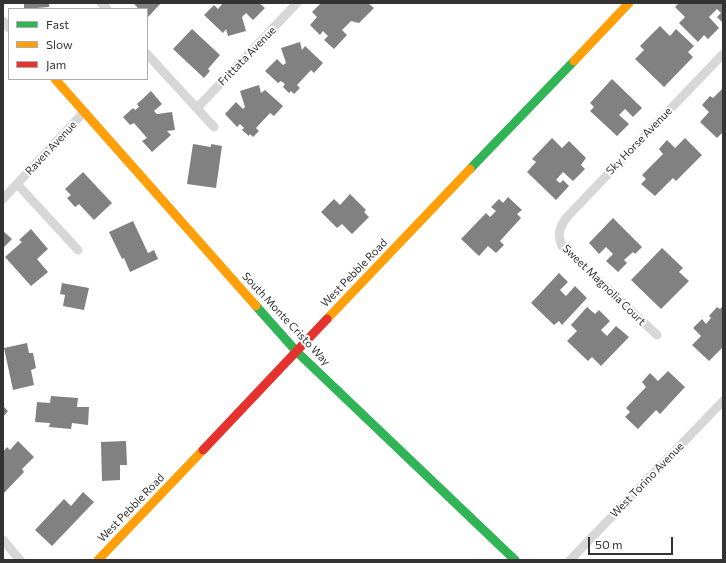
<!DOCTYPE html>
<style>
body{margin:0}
#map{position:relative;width:726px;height:563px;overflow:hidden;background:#fff;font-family:Commissioner,sans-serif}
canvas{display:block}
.frame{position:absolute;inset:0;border:4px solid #333;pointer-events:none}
.legend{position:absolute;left:8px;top:8px;width:140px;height:72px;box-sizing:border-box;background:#fff;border:1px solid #adadad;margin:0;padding:5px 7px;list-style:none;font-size:12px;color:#333}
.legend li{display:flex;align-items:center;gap:8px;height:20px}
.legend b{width:20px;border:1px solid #adadad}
.scale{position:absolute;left:588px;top:537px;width:85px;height:18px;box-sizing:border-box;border:2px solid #333;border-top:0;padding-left:5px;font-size:12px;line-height:14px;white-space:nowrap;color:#333;-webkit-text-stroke:3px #fff;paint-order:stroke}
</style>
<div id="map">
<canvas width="726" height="563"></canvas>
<div class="frame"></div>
<ul class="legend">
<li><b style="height:5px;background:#30b455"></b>Fast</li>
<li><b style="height:5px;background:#ff9f0a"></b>Slow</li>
<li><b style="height:5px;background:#e5322d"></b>Jam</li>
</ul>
<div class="scale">50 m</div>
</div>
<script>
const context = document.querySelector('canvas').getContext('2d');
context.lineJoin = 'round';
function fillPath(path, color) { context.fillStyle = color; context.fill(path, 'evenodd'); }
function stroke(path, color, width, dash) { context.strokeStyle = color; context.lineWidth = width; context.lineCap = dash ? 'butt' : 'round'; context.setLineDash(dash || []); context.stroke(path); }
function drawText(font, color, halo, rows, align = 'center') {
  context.font = font + ' Commissioner,sans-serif'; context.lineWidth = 4; context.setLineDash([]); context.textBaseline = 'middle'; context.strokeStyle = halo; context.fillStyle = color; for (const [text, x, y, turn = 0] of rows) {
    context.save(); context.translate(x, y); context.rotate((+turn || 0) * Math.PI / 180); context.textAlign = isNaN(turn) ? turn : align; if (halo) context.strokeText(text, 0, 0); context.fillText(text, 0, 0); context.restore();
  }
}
const building = new Path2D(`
 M24 3H49V7L24 9Z
 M133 3H161L148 17 147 16V9H139Z
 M223 3H259L265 8 253 20 246 13 242 17 246 31 228 36 226 29 223 33 204 15 214 5 218 9Z
 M321 3H368L374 8 359 23 351 21 342 30 347 35 334 49 324 40 328 36 323 31 320 35 310 25 317 17 312 12Z
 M679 3H723V23L717 17 721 13 717 9 709 17 719 28 708 39 704 35 698 42 679 23 685 17 675 7Z
 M660 26 670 36 676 29 694 46 688 52 693 57 664 87 635 59 644 50 640 46Z
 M192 29 220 55 208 69 210 71 204 78 173 49Z
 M300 42 302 50 305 46 323 63 314 73 311 70 297 85 300 88 294 94 291 91 289 93 283 87 285 84 281 81 278 83 265 71 277 59 283 65 286 63 281 48Z
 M612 79 642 108 633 117 625 109 619 115 629 124 617 136 590 111 594 107 590 103Z
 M259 85 261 93 265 90 283 106 274 116 270 113 256 128 259 131 253 137 250 134 249 136 242 130 244 128 240 124 237 127 225 114 236 102 243 109 245 107 240 91Z
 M723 88V132L717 138 700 122 709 112 702 105 710 96 713 98Z
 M151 91 162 104 154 111 157 114 172 112 175 130 167 131 171 135 152 152 142 141 147 138 134 123 130 125 123 117 133 108 135 110 139 107 137 104Z
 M552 138 562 148 569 141 586 158 581 165 585 169 573 181 563 172 556 180 560 183 563 180 569 186 556 200 527 172 536 162 532 159Z
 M685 138 702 155 676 181 673 178 655 196 641 184 646 179 642 175 663 154 659 149 667 140 675 148Z
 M193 144 211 147V144L222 146 216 188 187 184Z
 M83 172 112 203 94 220 79 204 75 207 67 198 71 195 65 189Z
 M350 194 366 210 364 212 369 217 352 234 342 224 337 228 321 212 334 199 340 205Z
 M508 197 522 210 517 214 521 218 500 241 504 245 496 253 488 246 479 256 461 239 486 213 490 217 496 211 491 207 499 199 503 203Z
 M613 218 642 247 635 254 633 252 624 260 627 263 618 272 606 261 613 254 606 247 599 254 589 243Z
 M133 221 148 253 154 250 158 259 130 272 124 258 122 259 109 232Z
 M31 229 48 249 37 259 48 272 31 286 5 257 22 242 19 240Z
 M3 231 12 239 3 248Z
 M662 248 683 268 679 272 689 281 661 309 631 280Z
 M559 273 568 282 560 290 566 296 575 286 587 298 562 325 559 321 554 325 531 303Z
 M62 283 89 288 84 310 63 306 65 295 60 294Z
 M723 306V347L709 361 692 345 701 336 693 328 702 319 706 324 711 318 709 316 717 307 720 309Z
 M587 307 595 314 599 310 610 321 601 330 607 336 616 326 629 337 601 366 592 357 588 361 567 341 577 331 571 325Z
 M27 343 29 353H33L36 368 31 370 34 385 13 390 4 348Z
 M668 371 685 387 660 414 656 410 638 429 625 417 630 412 626 408 646 387 642 382 650 373 658 381Z
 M51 396 78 398 77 407H89L88 425 72 423 71 429 49 427 50 423 35 422 37 402 50 403Z
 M3 406 8 411 3 417Z
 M18 441 34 457 22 469 24 472 3 494V452L7 447 10 450Z
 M126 441 127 465H120V480L102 481 101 442Z
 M83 492 94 502 52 546 35 530 64 499 71 506Z`);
const street = new Path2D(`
 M101 3 107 9
 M3 21 9 28
 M147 54 214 127
 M197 108 297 3
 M17 184 78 250
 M3 199 84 112
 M657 335 562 246C557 234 559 228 567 217L723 54
 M3 540 20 560
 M570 560 723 401`);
const fast = new Path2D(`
 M470 169 574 61
 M256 306 296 351 515 560`);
const slow = new Path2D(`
 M574 61 629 3
 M55 79 256 306
 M327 319 470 169
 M98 560 203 450`);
const jam = new Path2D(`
 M203 450 327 319`);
const streetNames = [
 ["Frittata Avenue",247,56,-46],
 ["Sky Horse Avenue",639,141,-46],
 ["Raven Avenue",51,148,-47],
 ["West Pebble Road",354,273,-46],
 ["Sweet Magnolia Court",604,285,44],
 ["South Monte Cristo Way",286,319,47],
 ["West Torino Avenue",647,480,-46],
 ["West Pebble Road",131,508,-46]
];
fillPath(building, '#818181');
stroke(street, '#d7d7d7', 9);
stroke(fast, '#30b455', 9);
stroke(slow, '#ff9f0a', 9);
stroke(jam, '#e5322d', 9);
drawText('11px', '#333', '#fff', streetNames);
</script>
